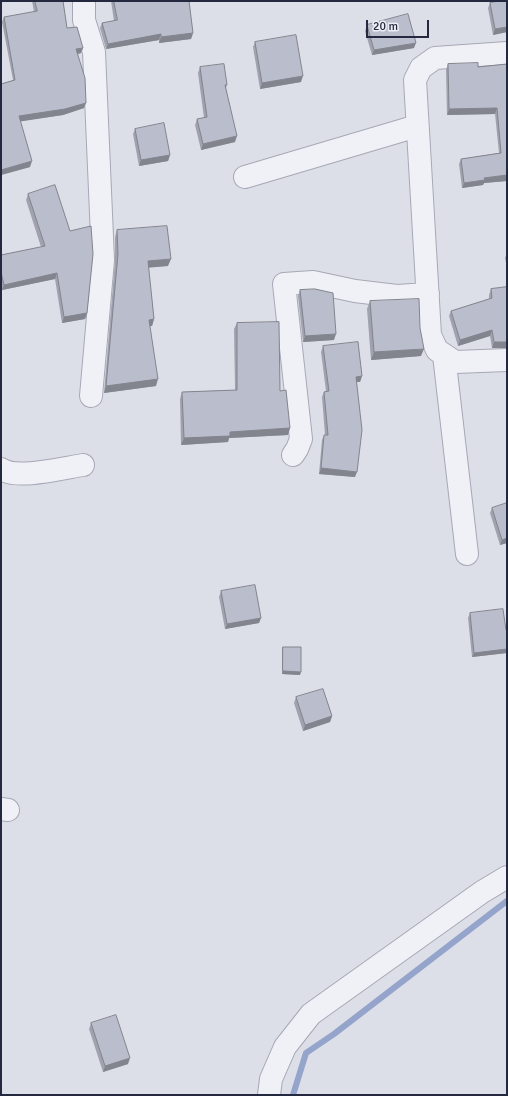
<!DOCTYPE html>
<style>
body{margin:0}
#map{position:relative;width:508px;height:1096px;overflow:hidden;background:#dddfe8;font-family:Signika,sans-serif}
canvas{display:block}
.frame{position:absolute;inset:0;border:2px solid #25293f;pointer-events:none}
.scale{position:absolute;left:366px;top:20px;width:63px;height:18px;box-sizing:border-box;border:2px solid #25293f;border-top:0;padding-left:5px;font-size:12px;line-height:14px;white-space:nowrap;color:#25293f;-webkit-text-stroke:3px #eceef5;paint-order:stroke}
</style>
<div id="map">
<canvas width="508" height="1096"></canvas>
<div class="frame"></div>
<div class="scale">20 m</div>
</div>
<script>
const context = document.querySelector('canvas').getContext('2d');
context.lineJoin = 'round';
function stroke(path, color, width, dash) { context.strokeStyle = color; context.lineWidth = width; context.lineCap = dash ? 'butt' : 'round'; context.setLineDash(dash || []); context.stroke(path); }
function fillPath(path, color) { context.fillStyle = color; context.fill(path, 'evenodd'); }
const stream = new Path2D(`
 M293 1095 306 1053 334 1034 507 901`);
const minor = new Path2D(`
 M84 1V20L94 52 103 260 91 396
 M507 53 435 58 421 68 415 80 430 335 437 350 455 362 507 360
 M245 177 417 126
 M444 355 467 554
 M293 455 297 449 301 439 284 284 313 282 355 291 397 296 428 294
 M1 469C17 480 63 468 83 465
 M1 809 8 810
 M269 1095 271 1079 285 1047 311 1014 482 892 507 877`);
const wall = new Path2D(`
 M32 1H63L67 28 83 48 81 53 78 54 84 108 63 115 20 121 30 167 1 175V84L13 80 2 22 4 17 34 12Z
 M111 1H189L193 33 191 39 159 43V40L106 49 100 28 102 23 114 21Z
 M507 1V32L493 35 488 8 490 3Z
 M367 25 414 48 372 55 365 31Z
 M255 42 301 82 260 89 253 47Z
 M448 64 478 67 507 64V181L484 183 483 185 462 188 459 164 461 159 499 153 495 114 447 115 446 70Z
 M200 67 227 85 226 88 235 142 201 150 195 125 197 119 204 118 198 73Z
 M135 129 170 155 168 161 139 166 133 134Z
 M28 194 87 313 85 319 62 323 55 279 2 290 1 287V255L41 247 26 200Z
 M117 230 168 266 148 267 154 319 152 326H150L156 386 104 393 115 261V237Z
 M507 253V267L505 258Z
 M507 287V348H492L490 336 458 346 449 316 451 311 489 299V295L491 289Z
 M300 290 334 340 303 342 298 296Z
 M370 301 421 356 371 360 367 309Z
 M237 323 280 391 290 428 288 435 229 438 228 442 181 445 180 399 182 392 235 390 234 329Z
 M323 346 362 376 360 382H357L355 477 319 474 322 440 324 435H325L322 397 324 392 326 391 321 352Z
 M492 508 507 543 500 545 490 513Z
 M221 591 261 618 259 623 225 629 219 597Z
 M470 613 506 630H507V653L472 657 468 618Z
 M283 647 300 675 282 674V650Z
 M296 697 332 716 330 722 303 731 294 703Z
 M91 1023 128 1064 103 1072 89 1029Z`);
const shadedWall = new Path2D(`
 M507 27V32L493 35 495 29Z
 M193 33 191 39 159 43 161 37Z
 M161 34 159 40 106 49 108 44Z
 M416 43 414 48 372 55 374 50Z
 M83 48 81 53 74 55 76 49Z
 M303 76 301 82 260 89 262 83Z
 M86 103 84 108 63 115 17 122 19 116Z
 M497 108 495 114 447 115 449 109Z
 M237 136 235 142 201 150 203 144Z
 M170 155 168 161 139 166 141 160Z
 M32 161 30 167 1 175V170Z
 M507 175V181L484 183 483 185 462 188 464 183 484 178Z
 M171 259 168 266 145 268 148 261Z
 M57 273 55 279 2 290 4 285Z
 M87 313 85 319 62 323 64 317Z
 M154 319 152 326H147L149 320Z
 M492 330 490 336 458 346 460 340Z
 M336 334 334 340 303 342 305 336Z
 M494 342H507V348H492Z
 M424 349 421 356 371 360 374 352Z
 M362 376 360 382H354L356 377Z
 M158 379 156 386 104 393 106 386Z
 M290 428 288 435 229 438 228 442 181 445 184 438 230 432Z
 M321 468 357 472 355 477 319 474Z
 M507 538V543L500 545 502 540Z
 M261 618 259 623 225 629 227 624Z
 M507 649V653L472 657 474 653Z
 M283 671 301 672 300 675 282 674Z
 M332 716 330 722 303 731 305 725Z
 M130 1058 128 1064 103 1072 105 1066Z`);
const building = new Path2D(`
 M35 1H63L67 28 77 27 83 48 76 49 85 78 86 103 65 109 19 116 32 161 1 170V84L15 80 4 17 37 11Z
 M114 1H189L193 33 161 37V34L108 44 102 23 117 20Z
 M499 1H507V27L495 29 490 3Z
 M408 14 416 43 374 50 367 25Z
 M296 35 303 76 262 83 255 42Z
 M478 63V67L507 64V175L484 178 485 180 464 183 461 159 501 153 497 108 449 109 448 64Z
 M224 64 227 85H225L237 136 203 144 197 119 207 117 200 67Z
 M164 123 170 155 141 160 135 129Z
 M55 185 70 231 91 226 93 254 87 313 64 317 57 273 4 285 1 272V255L45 246 28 194Z
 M167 226 171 259 148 261 154 319 149 320 158 379 106 386 118 254 117 230Z
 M507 287V342H494L492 330 460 340 451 311 492 298 491 289Z
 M315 289 333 293 336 334 305 336 300 290Z
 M419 299 420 328 424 349 374 352 370 301Z
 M279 322 280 391 286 390 290 428 230 432V436L184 438 182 392 237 390V323Z
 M358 342 362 376 356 377 362 430 357 472 321 468 324 435H328L324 392 329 391 323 346Z
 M507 503V538L502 540 492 508Z
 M255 585 261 618 227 624 221 591Z
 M503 609 506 630H507V649L474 653 470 613Z
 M283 647H301V672L283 671Z
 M323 689 332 716 305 725 296 697Z
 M116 1015 130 1058 105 1066 91 1023Z`);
stroke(stream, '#95a4cb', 6);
stroke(minor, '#a6a8b5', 24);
stroke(minor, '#f0f1f6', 22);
fillPath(wall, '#a0a3af');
fillPath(shadedWall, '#82848e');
fillPath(building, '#babdcb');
stroke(building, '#82848e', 1);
</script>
